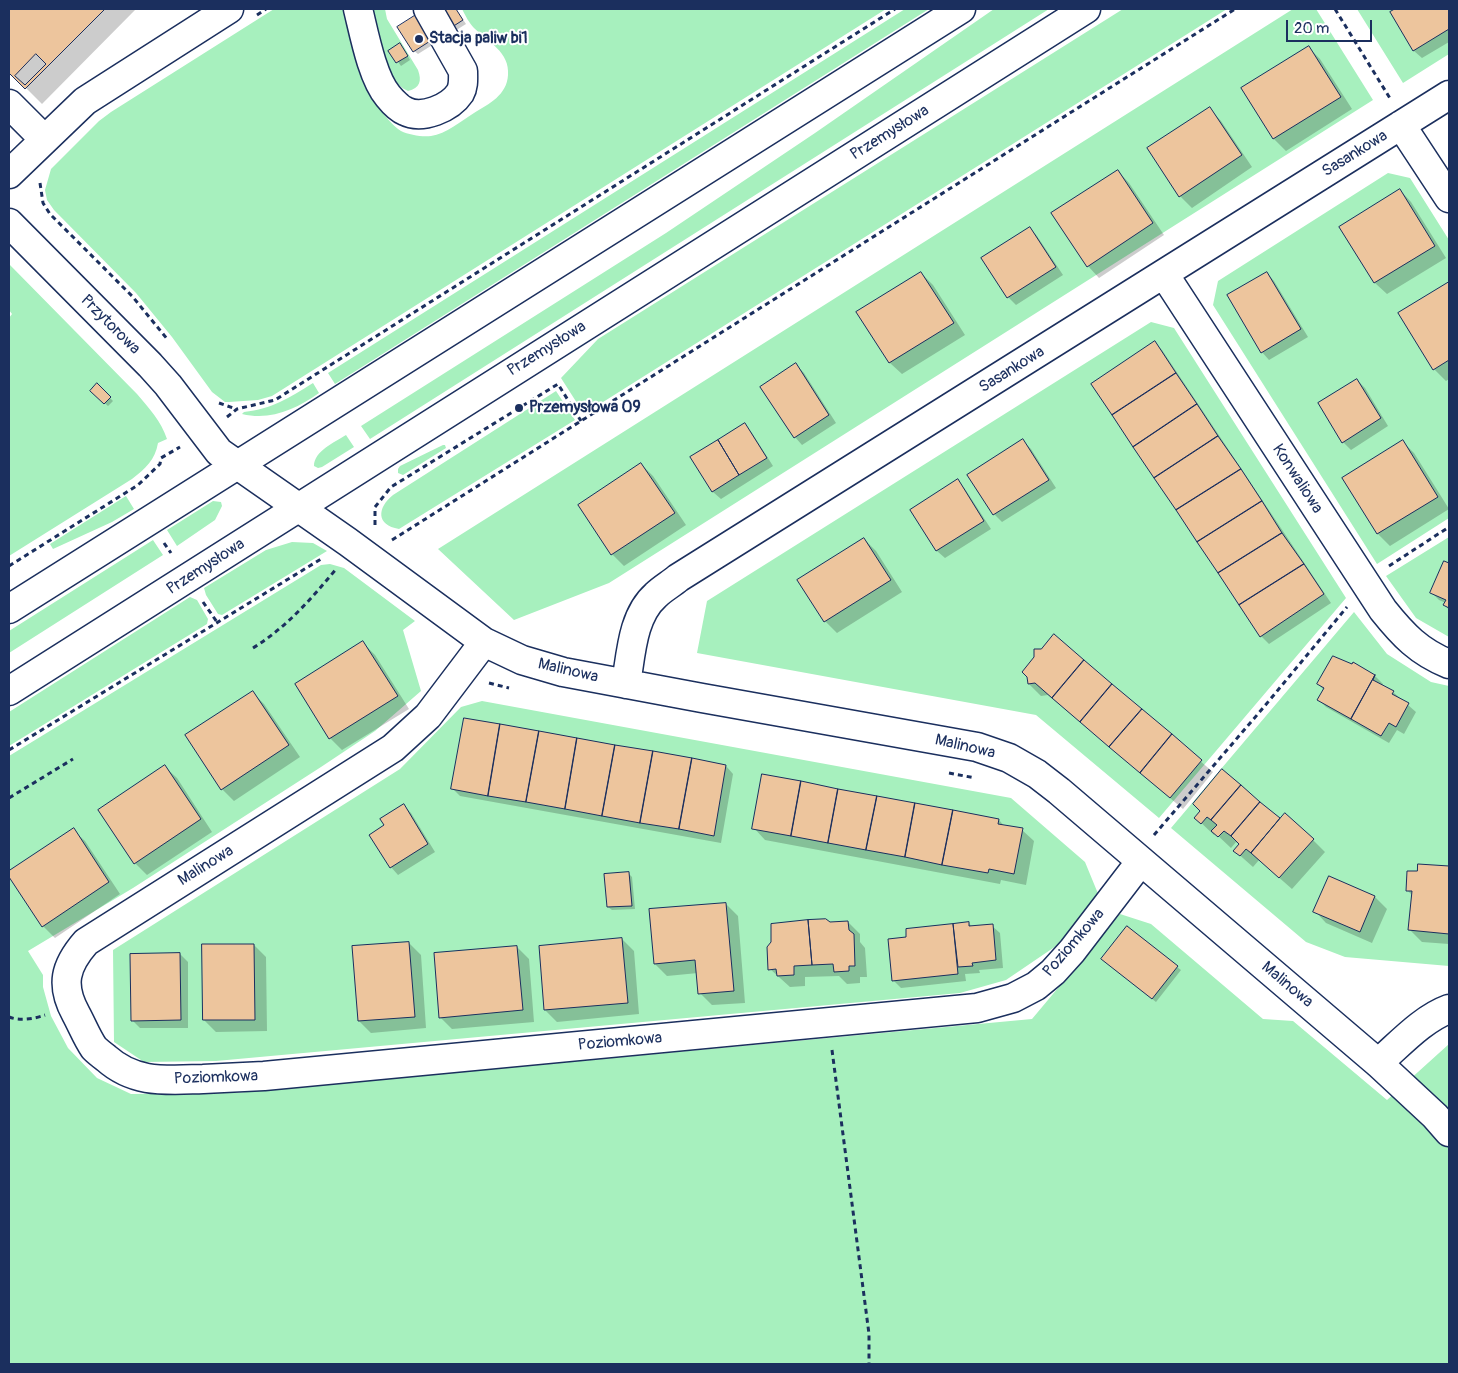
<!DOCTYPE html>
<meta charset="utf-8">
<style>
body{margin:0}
#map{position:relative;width:1458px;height:1373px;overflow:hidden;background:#fff;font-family:Pangolin,sans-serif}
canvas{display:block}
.frame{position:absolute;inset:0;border:10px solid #1b2f5e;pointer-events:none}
.scale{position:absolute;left:1286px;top:20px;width:86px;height:22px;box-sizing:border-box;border:2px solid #1b2f5e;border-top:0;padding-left:6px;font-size:15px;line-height:18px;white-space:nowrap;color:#1b2f5e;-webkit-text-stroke:4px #fff;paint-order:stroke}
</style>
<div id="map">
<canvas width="1458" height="1373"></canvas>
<div class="frame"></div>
<div class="scale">20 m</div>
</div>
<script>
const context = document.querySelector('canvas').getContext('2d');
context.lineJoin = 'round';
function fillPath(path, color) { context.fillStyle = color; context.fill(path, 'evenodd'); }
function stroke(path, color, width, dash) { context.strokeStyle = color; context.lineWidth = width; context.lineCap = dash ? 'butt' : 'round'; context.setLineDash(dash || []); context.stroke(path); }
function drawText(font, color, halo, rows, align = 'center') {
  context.font = font + ' Pangolin,sans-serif'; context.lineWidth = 4; context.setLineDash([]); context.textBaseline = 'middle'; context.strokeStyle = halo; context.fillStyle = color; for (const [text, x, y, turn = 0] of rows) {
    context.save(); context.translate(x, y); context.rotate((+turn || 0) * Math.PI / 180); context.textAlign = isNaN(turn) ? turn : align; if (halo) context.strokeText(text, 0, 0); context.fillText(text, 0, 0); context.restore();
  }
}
const green = new Path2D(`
 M274 9H344C349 30 353 52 359 72 365 88 386 122 401 131 409 135 422 137 431 136 446 134 461 121 474 113 489 104 507 95 508 75 510 52 488 42 474 28 469 23 465 15 462 9H886L272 396 258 400 229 402H225L212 392 172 337 136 293 54 210 47 200 45 190 51 169 99 121 111 112Z
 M372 9H385L387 19 418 70C422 81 420 88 408 91 384 82 378 32 372 9Z
 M905 9H929L335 384 328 373Z
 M994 9H1049L370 439 361 426 666 233 815 133Z
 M1123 9H1227L584 414 561 378 598 339Z
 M1293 9H1316L1373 100 609 583 514 620 438 549Z
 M1357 9H1449V54L1403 83Z
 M1388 173 1410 178 1449 240V518L1377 564 1213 305 1218 281Z
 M9 264 137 394C149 408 161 421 167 439L158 443C155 460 146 468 132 479L9 556V318L12 314 9 310Z
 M1151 322 1174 328 1346 598 1159 818 1036 715 697 653 707 601Z
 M313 383 319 393C296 409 271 421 242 414L244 412C272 409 289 398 313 383Z
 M556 391 575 420 399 529C376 525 377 508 393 495Z
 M346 435 354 447 322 467 318 468 314 466C314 451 335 442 346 435Z
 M443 445H445L446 448 403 475 398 473V469L400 466Z
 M126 496 134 509 112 522 53 549 50 544Z
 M213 501 221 502 222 506 215 520 177 546 167 530Z
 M1449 537V637L1416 618 1386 576Z
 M153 540 163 555 9 653V631Z
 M292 542 313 543 327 551 222 615 218 614 206 595 204 588 266 550Z
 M330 564 344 568 415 621 403 630 421 691 375 731 321 767 133 888 28 951 43 975V987L51 1016 68 1048 97 1078 131 1094 236 1093 1032 1019 1120 914 1151 924 1263 1019 1293 1021 1387 1100 1449 1044V1364H9V756L321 565Z
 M190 597 197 600 208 619 207 624 9 746V712Z
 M1354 612 1387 654 1431 682 1449 686V966L1345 957 1306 942 1171 828Z
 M482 701 1011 798 1085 862 1099 896 1059 944 1006 980 960 993 216 1061 144 1062 114 1042 113 950 400 769 461 707Z`);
const shadow = new Path2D(`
 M9 9H136L42 104 9 71Z
 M428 9H456L466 24 418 54 414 51Z
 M1398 9H1449V42L1422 58 1414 51 1391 13Z
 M1308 47 1320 59 1352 109 1286 151 1274 139 1242 89Z
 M403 48 410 60 401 66 390 51Z
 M1210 109 1221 121 1252 167 1192 208 1180 196Z
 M1118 171 1129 183 1164 235 1099 278 1088 266Z
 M1400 190 1411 202 1446 258 1387 294 1375 283 1340 227Z
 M1030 228 1037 236 1063 275 1016 305 1008 297Z
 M921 273 933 285 965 335 902 374 890 363 858 313Z
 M1267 273 1274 281 1308 337 1269 360 1262 352Z
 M1449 283V379L1446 381 1434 369 1400 314Z
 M1155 343 1162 350 1331 603 1269 644 1261 636Z
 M796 365 804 373 836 423 802 445 795 437Z
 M1357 380 1365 388 1388 426 1351 450 1343 442Z
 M97 385 113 401 108 406 91 391Z
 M745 425 752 433 773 466 721 499 713 492 692 457Z
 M1023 441 1031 449 1056 488 1002 522 994 514Z
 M1402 441 1414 453 1449 509 1390 546 1378 534 1343 478Z
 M641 464 653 476 686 525 624 566 612 554 579 505Z
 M958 481 965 489 991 529 945 558 937 551 912 510Z
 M864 539 876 551 902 592 837 633 825 621 799 580Z
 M1445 562 1449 564V610L1445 605 1446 603 1439 600 1431 592Z
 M1054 636 1213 772 1183 809 1048 695 1041 696 1029 684Z
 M363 643 375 655 409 709 342 750 330 738 296 684Z
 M1353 664 1375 676 1383 684 1382 686 1393 692 1416 712 1404 734 1397 730 1389 743 1326 707 1318 699 1324 690 1318 684 1352 666Z
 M252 692 264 704 300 757 234 801 222 789Z
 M726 766 733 774 721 843 460 796 452 788Z
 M165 767 177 778 212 832 147 875 135 863Z
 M1222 771 1280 820 1313 840 1325 852 1292 889 1259 860 1253 867 1235 851 1240 845 1236 842 1231 848 1215 833 1214 835 1196 818 1201 811Z
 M403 805 411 813 435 852 398 875 391 867 386 826Z
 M999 820 1005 827 1022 830 1034 841 1026 885 1001 880 1000 884 765 840 754 828Z
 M73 830 85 841 120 894 55 938 43 926 9 875V872Z
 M1419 865 1449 867V944L1422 942 1410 930 1413 896 1407 890 1418 872Z
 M628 873 632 877 635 909 612 910 608 907Z
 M1329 878 1375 897 1387 909 1372 943 1326 923 1315 911Z
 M726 904 738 916 745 1003 712 1005 700 993 698 973 667 976 655 964Z
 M848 922 860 934V942L865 948 867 977H860V983L847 984 839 976 805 977V986L790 987 770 969 830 923Z
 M969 923 972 927 992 926 1000 933 1003 968 979 970 980 973 965 974 966 981 901 988 893 980 907 939V930Z
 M622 939 634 951 639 1014 557 1022 545 1010Z
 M409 943 421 955 426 1028 371 1033 359 1021Z
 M254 945 266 957 267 1031 216 1032 204 1020Z
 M517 947 529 959 534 1022 452 1029 440 1017Z
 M180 954 188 962V1028H140L132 1020Z
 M1106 962 1177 967 1181 970 1156 1002Z`);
const building = new Path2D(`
 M9 9H105L25 89 9 73Z
 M425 9H456L463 20 413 52 397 27Z
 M1395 9H1449V29L1413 51 1390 12Z
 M400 43 408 56 396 63 388 51Z
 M1309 46 1341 97 1273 139 1241 88Z
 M36 54 46 64 25 85 15 76Z
 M1210 107 1242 155 1179 197 1147 148Z
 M1118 170 1153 223 1087 267 1051 213Z
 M1400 189 1435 246 1374 283 1339 227Z
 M1030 227 1056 267 1007 298 981 258Z
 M921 272 954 323 889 363 856 312Z
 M1267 272 1301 329 1261 353 1227 295Z
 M1449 282V360L1433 370 1398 313Z
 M1155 341 1176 373 1112 415 1091 384Z
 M796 363 829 415 794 438 760 387Z
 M1176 373 1197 404 1133 447 1112 415Z
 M1357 379 1381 418 1342 443 1318 403Z
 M97 383 111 397 104 404 90 391Z
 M1197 404 1218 436 1154 478 1133 447Z
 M745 423 767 458 739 475 718 440Z
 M1218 436 1241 469 1176 510 1154 478Z
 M1023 439 1049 480 993 515 967 475Z
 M718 440 739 475 712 492 690 457Z
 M1403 440 1438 497 1377 534 1342 478Z
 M641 463 675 513 611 555 578 505Z
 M1241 469 1262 501 1197 542 1176 510Z
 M958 479 984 521 936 551 910 510Z
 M1262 501 1282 533 1218 573 1197 542Z
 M1282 533 1304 564 1239 605 1218 573Z
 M864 538 891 580 824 622 797 580Z
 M1444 561 1449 563V608L1443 605 1446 600 1430 593Z
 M1304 564 1324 594 1260 637 1239 605Z
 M1054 634 1084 660 1052 698 1035 683 1028 684 1027 677 1022 672 1034 657V649H1041Z
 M363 641 398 696 329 739 295 684Z
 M1333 656 1352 664 1353 662 1375 675 1351 719 1317 700 1324 688 1317 684Z
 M1084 660 1112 684 1080 722 1052 698Z
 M1375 675 1373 680 1394 691 1392 694 1409 703 1396 727 1389 723 1381 736 1351 719Z
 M1112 684 1142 709 1109 747 1080 722Z
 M253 691 289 745 221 790 185 735Z
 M1142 709 1172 734 1140 773 1109 747Z
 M464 718 500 724 488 796 451 789Z
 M500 724 539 731 526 802 488 796Z
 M539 731 577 738 565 809 526 802Z
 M1172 734 1202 760 1170 798 1140 773Z
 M577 738 615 745 602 816 565 809Z
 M615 745 653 751 640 823 602 816Z
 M653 751 692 758 679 829 640 823Z
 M692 758 726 765 714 836 679 829Z
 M165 765 201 819 134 864 98 810Z
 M1222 769 1241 785 1211 820 1207 817 1201 824 1194 818 1200 811 1193 804Z
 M762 774 801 781 791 836 752 829Z
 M801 781 838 789 828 843 791 836Z
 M1241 785 1260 802 1231 836 1224 831 1218 837 1211 831 1217 825 1211 820Z
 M838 789 877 796 866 850 828 843Z
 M877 796 915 803 905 857 866 850Z
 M1260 802 1280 818 1251 853 1246 849 1240 856 1233 851 1239 844 1231 836Z
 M915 803 953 810 942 865 905 857Z
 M404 804 428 844 390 868 369 835 384 825 380 819Z
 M953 810 999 819 998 824 1023 828 1014 874 989 869 988 873 942 865Z
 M1285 813 1314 839 1279 878 1251 853Z
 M74 828 109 882 42 927 9 877V871Z
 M1418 864 1449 866V934L1408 930 1412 891H1406L1407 871H1417Z
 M629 872 632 906 607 907 604 874Z
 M1329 876 1375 896 1360 932 1313 912Z
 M726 903 734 991 698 994 695 960 654 964 649 909Z
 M826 919 830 922 848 921 849 930 854 934 855 966H849V971L834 972 833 964 812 965 808 920Z
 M808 920 812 965 794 966V975L777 976 776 969 768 970 767 947 771 942V924Z
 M969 922V926L993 924 996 960 972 963 973 966 958 967 953 924Z
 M953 924 958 974 892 981 888 939 906 937V929Z
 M1127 926 1178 966 1152 999 1101 959Z
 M622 938 628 1003 544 1010 539 946Z
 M409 942 415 1017 358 1021 352 946Z
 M202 944H254L255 1020H203Z
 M517 946 523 1010 439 1018 434 953Z
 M180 953 181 1020 131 1021 130 954Z`);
const path = new Path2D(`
 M1335 9 1391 100
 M257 15 266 9
 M40 183 43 203 50 214 132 296 168 340
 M219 403 236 409
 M227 417 237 409 275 400 895 9
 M375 525V507L391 487 558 384 581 421
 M392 540 1235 9
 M164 543 171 553
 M9 566 138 485 160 464 161 458 180 447
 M1389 566 1449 527
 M203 602 217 622
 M253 648C288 626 311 599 337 568
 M489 683 509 688
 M9 750 321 559
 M949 773 975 778
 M9 798 73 759
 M1154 835 1263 708 1347 607
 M9 1017C19 1021 34 1019 45 1015
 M832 1050 869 1334V1364`);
const minor = new Path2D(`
 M358 9C364 33 372 77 388 96 392 101 400 109 405 111 422 120 450 108 460 93 464 86 463 78 463 71L428 9
 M9 104 44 139
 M1401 125 1449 198
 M9 174 85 101 229 9
 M9 223 150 365 168 385 219 452 348 542 484 642 522 660 563 672 702 698 977 747 1009 758 1037 774 1059 791 1378 1063 1435 1116 1449 1132
 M1164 274 1383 610C1403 635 1419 652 1449 664
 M484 642 428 716 393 748 86 942C65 966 60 985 76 1014 82 1025 87 1038 94 1048 97 1051 102 1055 106 1058 135 1084 166 1080 203 1079 223 1078 244 1077 264 1076L977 1008 1013 998 1036 986 1053 972 1072 951 1141 861
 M626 684C631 655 632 616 656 595 662 589 671 584 678 578L1449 95
 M1378 1063C1400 1044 1422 1019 1449 1009`);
const major = new Path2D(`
 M9 609 961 9
 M9 691 1086 9`);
const markers = [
 [419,39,5,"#1b2f5e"],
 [519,408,5,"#1b2f5e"]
];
const poiNames = [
 ["Stacja paliw bi1",429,39],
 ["Przemysłowa 09",529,408]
];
const streetNames = [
 ["Przemysłowa",890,133,-32],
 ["Sasankowa",1355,154,-32],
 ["Przytorowa",110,325,45],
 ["Przemysłowa",547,349,-32],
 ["Sasankowa",1012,370,-32],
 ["Konwaliowa",1297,479,57],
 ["Przemysłowa",206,567,-33],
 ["Malinowa",568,671,13],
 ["Malinowa",965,747,13],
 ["Malinowa",206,866,-32],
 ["Poziomkowa",1074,943,-49],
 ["Malinowa",1287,985,40],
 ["Poziomkowa",620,1042,-5],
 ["Poziomkowa",216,1078,-2]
];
fillPath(green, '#a7f0be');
fillPath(shadow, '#0003');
fillPath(building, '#edc59d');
stroke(building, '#1b2f5e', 1);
stroke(minor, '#1b2f5e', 31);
stroke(major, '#1b2f5e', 31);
stroke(path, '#1b2f5e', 3, [5, 4]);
stroke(minor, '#fff', 28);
stroke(major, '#fff', 28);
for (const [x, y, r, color] of markers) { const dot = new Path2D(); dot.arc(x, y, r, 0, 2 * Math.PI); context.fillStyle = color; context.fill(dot); stroke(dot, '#fff', 2); }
drawText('bold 16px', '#1b2f5e', '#fff', poiNames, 'left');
drawText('16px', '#1b2f5e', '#fff', streetNames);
</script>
